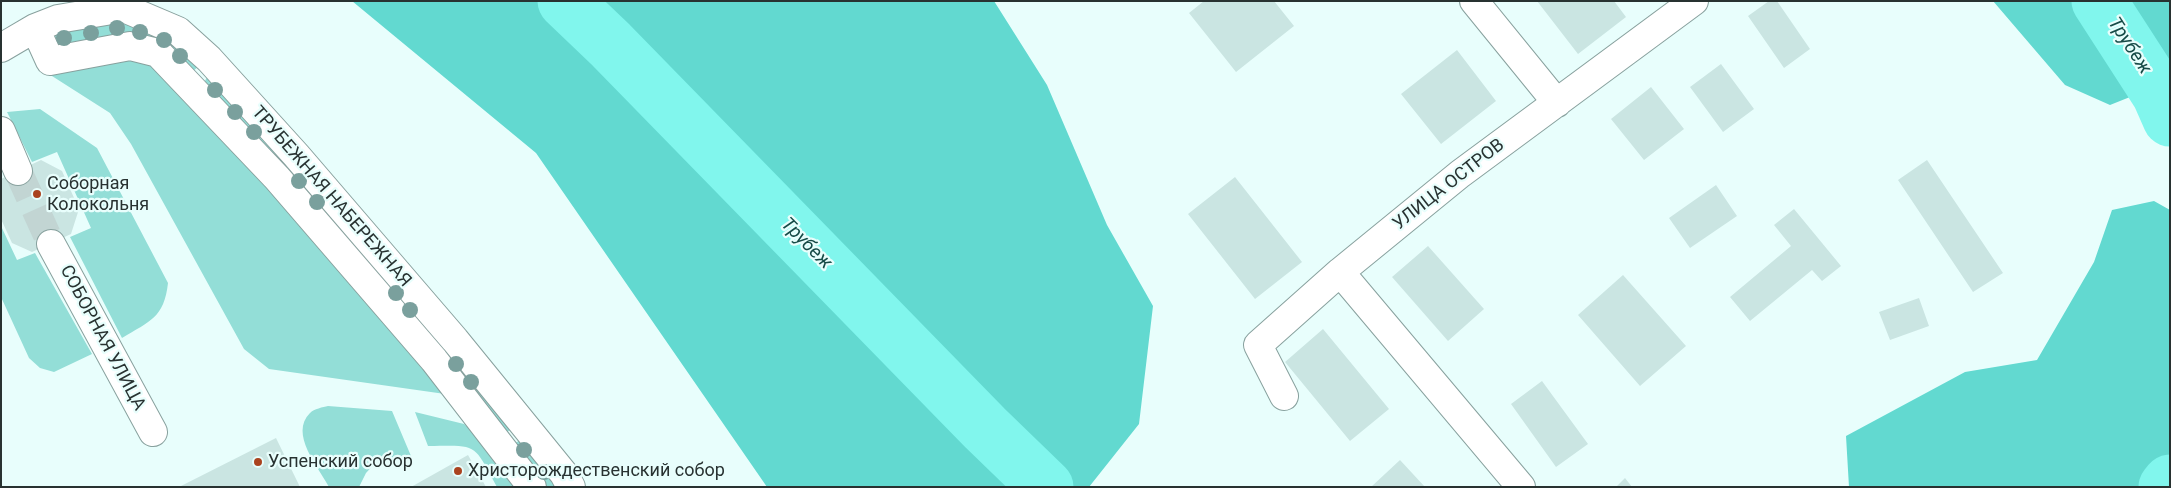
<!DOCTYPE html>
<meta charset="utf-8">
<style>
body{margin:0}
#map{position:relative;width:2171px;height:488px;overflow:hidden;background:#e8fefc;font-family:Roboto,sans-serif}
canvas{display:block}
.frame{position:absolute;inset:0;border:2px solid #283231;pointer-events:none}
</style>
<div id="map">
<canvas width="2171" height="488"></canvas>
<div class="frame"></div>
</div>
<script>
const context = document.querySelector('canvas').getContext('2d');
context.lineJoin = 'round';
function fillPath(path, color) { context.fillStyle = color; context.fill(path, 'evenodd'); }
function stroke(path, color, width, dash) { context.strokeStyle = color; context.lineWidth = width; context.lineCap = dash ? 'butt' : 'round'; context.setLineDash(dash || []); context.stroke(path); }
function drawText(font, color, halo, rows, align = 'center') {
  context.font = font + ' Roboto,sans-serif'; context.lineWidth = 4.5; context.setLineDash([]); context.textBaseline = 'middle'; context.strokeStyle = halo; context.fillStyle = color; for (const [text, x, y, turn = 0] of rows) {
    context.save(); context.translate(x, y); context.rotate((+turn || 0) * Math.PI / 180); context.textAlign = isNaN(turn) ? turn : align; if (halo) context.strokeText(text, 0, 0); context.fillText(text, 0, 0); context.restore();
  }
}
const green = new Path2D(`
 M123 17 173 34 202 63 190 74 156 44 56 53 50 29Z
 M153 59 452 395 269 369 244 349 131 144 110 113 41 69 65 63Z
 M211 69 289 155 277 169 201 89Z
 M40 109 97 148 168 283C164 318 150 321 122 338L70 237 91 228 57 152 32 162 7 112Z
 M1 226 17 260 35 253 92 354 54 372 40 368 29 358 1 297Z
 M452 347 516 426 504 434 439 359Z
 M328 406 392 411 411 456 378 460 366 473 359 487H329C318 466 289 434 310 413 314 409 323 407 328 406Z
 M415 412 464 424 483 439 518 487H497C473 443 479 445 428 446Z
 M524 437 560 487H544L510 447Z`);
const forest = new Path2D(`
 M352 1H994L1047 85 1107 225 1153 306 1139 424 1089 487H767L536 153Z
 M1993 1H2170V81L2110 105 2065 85Z
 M2154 201 2170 210V487H1849L1846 436 1965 372 2037 360 2094 262 2112 210Z`);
const river = new Path2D(`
 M565 1 610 44 985 428 1046 487
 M2099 1 2159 94 2170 119
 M2166 487 2170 482`);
const building = new Path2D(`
 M1204 1H1274L1294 26 1236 72 1189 13Z
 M1537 1H1614L1626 17 1578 54Z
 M1769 1H1777L1810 49 1784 68 1748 16Z
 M1457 50 1496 101 1441 144 1401 94Z
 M1721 64 1754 109 1723 132 1690 87Z
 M1651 87 1684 129 1644 160 1611 119Z
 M41 160 62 171 79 209 71 234 32 252 12 243 1 219V179Z
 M1927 160 2003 273 1973 292 1898 180Z
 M1235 177 1302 262 1255 299 1188 214Z
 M1716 185 1737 216 1690 248 1669 218Z
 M1794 209 1841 266 1822 281 1812 270 1750 321 1730 297 1791 246 1774 225Z
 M1428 246 1484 309 1448 341 1392 277Z
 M1623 275 1686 346 1640 386 1578 315Z
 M1919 298 1929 326 1890 340 1879 312Z
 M1323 329 1389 409 1350 441 1285 362Z
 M1542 381 1588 444 1556 467 1511 404Z
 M276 438 300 487H179Z
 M468 455 486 487H411Z
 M1400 460 1425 487H1371Z
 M1625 478 1632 487H1616Z`);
const minorTunnel = new Path2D(`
 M18 171 51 244`);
const minor = new Path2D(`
 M1474 1 1557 103
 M35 28 50 61 130 46 158 53 277 178 434 360 532 487
 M1 48 35 28 58 19 124 8 178 31 209 59 296 155 455 340 564 474 571 487
 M1 131 18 171
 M51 244 153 432
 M1340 272 1521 487
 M1284 396 1258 345 1340 272 1460 174 1694 1`);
const trees = [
 [117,28],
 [140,32],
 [91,33],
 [64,38],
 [164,40],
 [180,56],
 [215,90],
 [235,112],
 [254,132],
 [299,181],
 [317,202],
 [396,293],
 [410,310],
 [456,364],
 [471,382],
 [524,450],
 [544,472]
];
const markers = [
 [37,194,5,"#aa431f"],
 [258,462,5,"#aa431f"],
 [458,471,5,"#aa431f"]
];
const poiNames = [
 ["Соборная",47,184],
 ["Колокольня",47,205],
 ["Успенский собор",268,462],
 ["Христорождественский собор",468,471]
];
const streetNames = [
 ["УЛИЦА ОСТРОВ",1449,185,-38],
 ["ТРУБЕЖНАЯ НАБЕРЕЖНАЯ",331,197,49],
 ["СОБОРНАЯ УЛИЦА",102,338,62]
];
const waterNames = [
 ["Трубеж",2129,46,57],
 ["Трубеж",806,244,45]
];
fillPath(green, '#93ded7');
fillPath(forest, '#62d9d0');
stroke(river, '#81f6ed', 55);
fillPath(building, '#cae5e2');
stroke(minorTunnel, '#c2d5d3', 28, [28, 14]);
stroke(minor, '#88a19e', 30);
stroke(minor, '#fff', 28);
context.fillStyle = '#7aa09d';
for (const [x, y] of trees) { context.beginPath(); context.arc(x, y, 8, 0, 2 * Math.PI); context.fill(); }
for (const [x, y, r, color] of markers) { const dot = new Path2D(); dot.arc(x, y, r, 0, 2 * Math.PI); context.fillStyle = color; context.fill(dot); stroke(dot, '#e8fefc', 2); }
drawText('18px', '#283231', '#e8fefc', poiNames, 'left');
drawText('18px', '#283231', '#e8fefc', streetNames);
drawText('italic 19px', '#164b47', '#e8fefc', waterNames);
</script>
